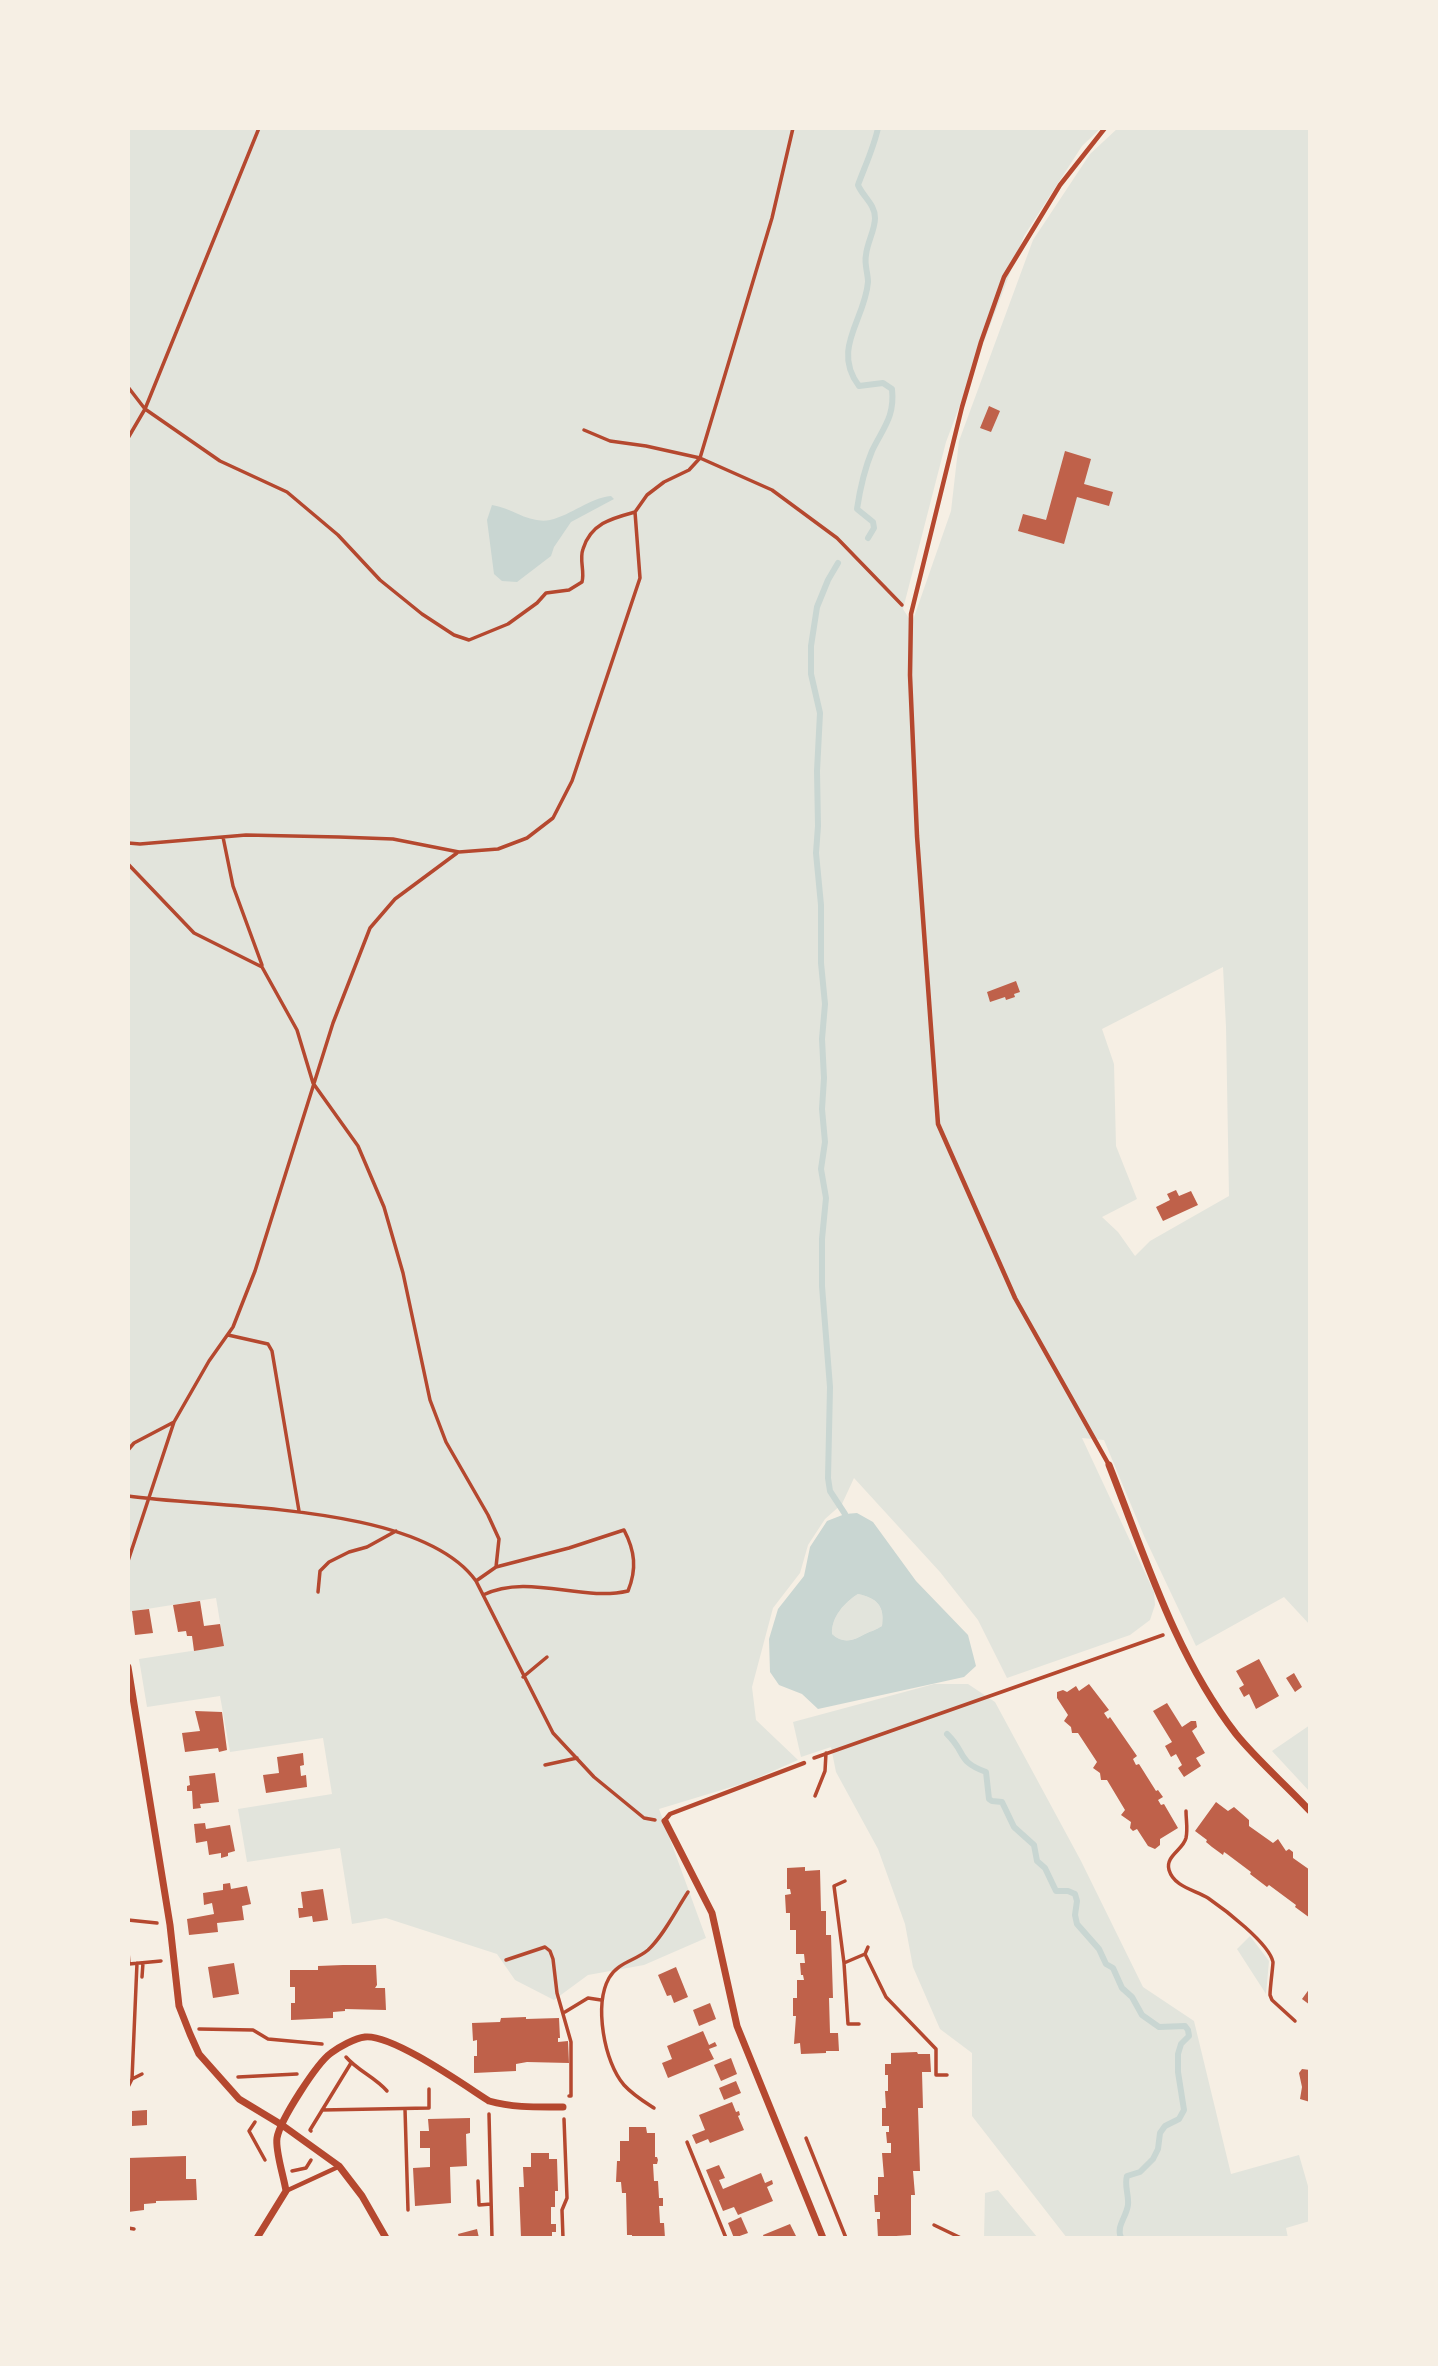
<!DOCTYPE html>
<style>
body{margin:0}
#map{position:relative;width:1438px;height:2366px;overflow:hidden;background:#f6efe4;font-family:Figtree,sans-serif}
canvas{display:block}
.frame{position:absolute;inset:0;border:130px solid #f6efe4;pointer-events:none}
</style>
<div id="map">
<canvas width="1438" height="2366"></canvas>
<div class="frame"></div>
</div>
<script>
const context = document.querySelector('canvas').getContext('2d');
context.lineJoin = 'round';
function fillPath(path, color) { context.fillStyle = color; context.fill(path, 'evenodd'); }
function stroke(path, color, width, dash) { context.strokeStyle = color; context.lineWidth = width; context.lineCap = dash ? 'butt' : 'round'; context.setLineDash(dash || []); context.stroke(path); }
const green = new Path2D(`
 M128 128H1101L1082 146 1024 236 946 442 903 609 912 623 951 511 959 441 1033 240 1090 154 1118 128H1310V1625L1284 1597 1196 1646 1144 1536 1104 1440 1082 1438 1154 1592 1155 1605 1150 1620 1130 1635 1007 1678 978 1620 940 1572 854 1478 842 1504 825 1519 808 1545 800 1573 773 1608 752 1687 756 1720 798 1760 748 1782 659 1809 706 1938 644 1965 588 1975 554 2000 515 1980 497 1954 386 1918 352 1924 340 1848 247 1862 238 1809 332 1794 323 1738 230 1752 220 1696 147 1707 139 1659 224 1646 216 1598 128 1612ZM1223 967 1226 1027 1229 1196 1150 1241 1135 1256 1118 1232 1102 1217 1137 1199 1116 1146 1114 1064 1102 1029Z
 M858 1594C877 1598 885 1606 882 1626 876 1630 871 1631 865 1634 853 1641 843 1644 832 1634 831 1617 845 1602 858 1594Z
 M934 1684H968L995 1702 1081 1861 1143 1987 1194 2021 1231 2174 1299 2155 1310 2193V2221L1286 2228 1288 2238H1067L972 2116V2053L940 2029 913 1967 905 1924 878 1849 836 1772 831 1747 801 1757 793 1722Z
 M1310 1725V1792L1272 1751Z
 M1250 1936 1269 1961 1266 1994 1237 1949Z
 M998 2190 1038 2238H984L985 2193Z`);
const water = new Path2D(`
 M611 496 614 499 571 522 554 547 551 556 517 582 502 581 494 574 487 520 492 505C512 508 529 524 550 520 572 515 589 498 611 496Z
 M857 1513 873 1522 916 1581 968 1635 976 1666 964 1677 818 1709 802 1694 779 1685 770 1672 769 1639 778 1609 804 1576 810 1547 827 1521 845 1514ZM858 1594C877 1598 885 1606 882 1626 876 1630 871 1631 865 1634 853 1641 843 1644 832 1634 831 1617 845 1602 858 1594Z`);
const stream = new Path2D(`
 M868 538 874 528 873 522 857 509C860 489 864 470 872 451 883 428 895 417 892 389L883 383 859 386C831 349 865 320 868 282 868 273 864 264 866 255 867 243 875 230 875 218 875 204 863 197 858 185 865 166 874 147 878 128
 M838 563 828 580 817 607 811 646V674L820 713 817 771 818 826 816 853 821 905V963L825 1004 822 1039 824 1078 822 1109 825 1142 821 1169 826 1198 822 1239V1286L830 1387 828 1478 830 1491 845 1514
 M947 1734C967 1753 956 1761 986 1772L989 1799 992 1801 1002 1802 1014 1827 1034 1845 1037 1861 1045 1868 1056 1891H1068L1075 1894 1077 1901 1075 1915 1077 1924 1099 1949 1106 1964 1113 1968 1122 1988 1132 1997 1142 2015 1159 2027 1185 2026 1188 2030 1189 2036 1181 2044 1178 2054V2072L1184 2110 1179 2119 1165 2126 1160 2133 1158 2149 1153 2159 1140 2172 1127 2176C1124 2185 1129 2195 1128 2205 1126 2218 1116 2226 1121 2238`);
const building = new Path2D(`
 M989 406 1000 411 991 432 980 428Z
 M1065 451 1091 459 1084 484 1113 492 1109 506 1077 497 1064 544 1018 531 1023 514 1046 520Z
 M1016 981 1020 992 1014 994 1015 997 1006 1000 1005 997 990 1002 987 992Z
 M1176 1190 1179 1196 1191 1191 1198 1205 1163 1221 1156 1207 1170 1200 1167 1194Z
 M200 1601 204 1626 220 1624 224 1646 194 1651 192 1636H187L186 1631 178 1632 173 1605Z
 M149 1609 153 1633 135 1635 132 1611Z
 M1259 1659 1279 1696 1256 1709 1249 1694 1244 1697 1239 1688 1244 1685 1236 1671Z
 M1294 1673 1302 1687 1295 1692 1286 1678Z
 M1089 1684 1109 1710 1104 1713 1108 1719 1110 1717 1137 1756 1133 1759 1136 1765 1139 1764 1156 1791 1158 1790 1163 1797 1158 1800 1161 1805 1164 1804 1178 1828 1160 1839V1845L1155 1849 1148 1846 1137 1829 1133 1831 1130 1828 1131 1822 1121 1815 1125 1810 1107 1780H1101L1100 1773 1093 1768 1097 1762 1078 1733H1072L1071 1727 1064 1721 1068 1715 1057 1698V1692L1063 1690 1067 1692 1076 1686 1079 1691Z
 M1167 1703 1182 1727 1191 1721H1196L1197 1727 1192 1731 1205 1753 1196 1758 1201 1766 1184 1777 1178 1768 1182 1765 1176 1754 1171 1757 1165 1746 1172 1742 1153 1711Z
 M195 1711 222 1712 227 1750 219 1752 218 1748 185 1752 182 1733 200 1731Z
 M303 1753 304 1765 300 1766 301 1776 306 1775 307 1787 266 1793 263 1775 279 1773 277 1757Z
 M215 1773 219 1802 200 1804 201 1808 193 1809 192 1791H187V1786L190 1785 189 1776Z
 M1216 1802 1228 1811 1234 1807 1249 1820V1826L1273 1843 1278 1839 1286 1851 1289 1849 1293 1852V1858L1310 1870V1918L1295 1907 1296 1905 1269 1885 1267 1887 1250 1874 1251 1872 1227 1854 1224 1852 1223 1855 1212 1847 1206 1842 1207 1840 1195 1831Z
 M205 1823 206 1829 230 1825 235 1851 228 1853V1856L221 1858V1853L209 1855 207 1841 196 1843 194 1824Z
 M805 1867V1871L820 1870 821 1911H826V1935H831L833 1998H829L830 2033H838L839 2051H826V2053L801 2054 800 2043 794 2044 796 2016H793V1998H797V1980H804L803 1975H801L800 1963H805L804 1954H796V1930H790V1913H786L785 1895 791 1894 790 1889H787V1868Z
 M230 1883 231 1889 247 1886 251 1904 242 1906 244 1920 217 1923 218 1932 189 1935 187 1919 214 1914 212 1903 204 1905 203 1893 223 1890V1884Z
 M323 1889 328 1920 313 1922 312 1916 299 1918 298 1908H303L301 1892Z
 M234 1963 239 1994 213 1998 208 1967Z
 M343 1965H376L377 1985 375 1988H385L386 2010 345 2009V2011L333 2012V2018L291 2020V2003H295V1987H290V1970H318V1966Z
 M676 1967 688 1997 674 2003 671 1995 667 1996 658 1975Z
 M1310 1988V2005L1302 1999Z
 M710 2003 716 2019 699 2026 693 2010Z
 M526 2017V2019L559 2018 560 2038H558V2042L568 2041 569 2063 527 2062 516 2064V2071L474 2073V2056H477V2040L473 2041 472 2023 500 2022 501 2018Z
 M703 2031 709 2045 715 2042 717 2046 709 2049 714 2059 668 2078 662 2063 672 2059 667 2046Z
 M917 2052 918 2054H930L931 2072H922L923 2108H918L920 2171H913L915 2195H911V2235L896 2236V2238H878L877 2219H880V2212H875L874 2195H878V2177H884L882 2153H891V2143H887L886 2132H889V2126H882V2108H886L885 2091H888V2075H885V2064H891V2053Z
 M731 2058 737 2074 721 2081 714 2065Z
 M1302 2069 1310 2070V2102L1300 2099 1302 2087 1299 2073Z
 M736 2081 741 2093 724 2100 719 2088Z
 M732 2102 736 2112 739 2111 740 2115 738 2116 744 2130 710 2143 708 2139 696 2144 692 2135 705 2130 699 2115Z
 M147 2110V2125L132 2126V2111Z
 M470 2118V2133L466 2134 467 2166 450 2167 451 2203 415 2206 413 2168 430 2167V2148H420V2131H429L428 2119Z
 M629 2127H646L647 2133H655V2157H657L658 2160 657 2164H653L654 2181H658L659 2198H663V2206H659L660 2223H664L665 2238H632V2235H627L626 2193H622L621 2182H616L617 2161H620V2141H629Z
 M531 2153H549V2159H557L558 2191H555V2207H551V2224H556V2232H552V2238H521L519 2187H524L523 2167H531Z
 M186 2156V2179H196L197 2200 156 2201V2203L144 2204V2210L128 2212V2158Z
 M719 2165 725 2178 719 2180 723 2189 761 2173 765 2183 772 2180 773 2184 767 2187 773 2201 738 2215 734 2207 723 2211 706 2170Z
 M741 2217 748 2233 734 2238 728 2223Z
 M790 2224 796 2236 764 2238 763 2235Z
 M477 2229 479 2238H459L458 2234Z`);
const path = new Path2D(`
 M128 387 145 409 220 461 287 492 338 535 380 580 422 614 454 635 469 640 508 624 537 603 546 593 569 590 582 582C585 571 579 560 583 549 591 523 613 518 635 512
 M584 430 610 441 646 446 700 458 772 490 837 538 902 605
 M128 438 145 409 259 128
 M223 837 233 886 262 965
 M128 843 140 844 246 835 339 837 393 839 459 852 498 849 527 838 553 818 572 781 640 578 635 512 647 495 664 482 689 470 700 458 772 218 793 128
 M128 864 194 933 262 967 297 1030 313 1083 358 1146 384 1207 403 1273 430 1400 446 1442 488 1515 499 1539 496 1567 476 1581
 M228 1335 268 1344 272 1351 299 1511
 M128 1450 134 1443 174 1422
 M128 1496C218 1509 420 1503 476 1581L553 1733 594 1777 644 1818 655 1820
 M128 1561 174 1422 209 1361 233 1327 255 1271 333 1023 370 928 395 899 457 853
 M318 1592 320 1571 329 1562 349 1552 367 1547 396 1531
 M483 1595C529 1573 581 1602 628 1591 637 1569 635 1551 624 1530L569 1548 496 1567
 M523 1677 547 1657
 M814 1758 1163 1635
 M545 1765 577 1758
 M815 1796 825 1771 826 1753
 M1186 1811C1186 1820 1188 1829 1186 1838 1183 1850 1165 1856 1169 1870 1174 1887 1195 1890 1208 1898 1224 1909 1269 1943 1273 1962 1273 1966 1270 1988 1270 1995L1272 2000 1295 2021
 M845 1881 834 1886 844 1963 848 2024H859
 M128 1920 157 1923
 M128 1952 129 1964 161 1961
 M865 1954 868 1947
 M506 1960 545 1947 550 1951 553 1959 557 1993 571 2042V2096H569
 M844 1963 865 1954 886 1997 936 2049V2075H947
 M142 1977 143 1963
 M565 2012 588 1998 601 2000
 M199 2029 253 2030 268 2039 322 2044
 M346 2057C358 2071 375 2077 387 2091
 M238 2077 297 2074
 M132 2079 137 1963
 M128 2087 132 2079 142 2074
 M654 2108C643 2101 633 2095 624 2085 604 2062 594 2005 609 1978 618 1962 635 1961 648 1950 664 1935 676 1910 688 1892
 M405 2109 408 2210
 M322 2110 429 2108V2089
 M489 2114 492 2238
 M255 2122 249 2131 265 2160
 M311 2131 310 2130 351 2063
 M806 2138 846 2238
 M687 2142 726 2238
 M292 2171 306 2168 311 2160
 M478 2181 479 2205 491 2204
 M934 2225 961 2238
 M128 2228 134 2229
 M563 2238 562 2210 567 2198 564 2119`);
const service = new Path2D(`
 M1105 128 1060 185 1004 277 981 342 962 407 911 614 910 675 917 836 938 1124 1015 1298 1109 1465
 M665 1820 670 1814 804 1763
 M286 2191 338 2167`);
const minor = new Path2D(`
 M1109 1465C1145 1556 1175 1655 1236 1734 1258 1761 1286 1785 1310 1811
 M128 1667 170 1925 179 2006 190 2034 199 2054 239 2099 282 2125 339 2166 362 2196 386 2238
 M665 1821 712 1913 737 2026 823 2238
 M257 2238 286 2191C284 2177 275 2151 277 2138 280 2120 317 2063 331 2053 339 2047 355 2038 365 2037 392 2034 464 2085 489 2101 514 2108 537 2107 563 2107`);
fillPath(green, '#e2e4dc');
fillPath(water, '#c9d6d2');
stroke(stream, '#c9d6d2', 6);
fillPath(building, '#bf614a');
stroke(path, '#b5482f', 3.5);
stroke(service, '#b5482f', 4.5);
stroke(minor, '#b5482f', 7);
</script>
